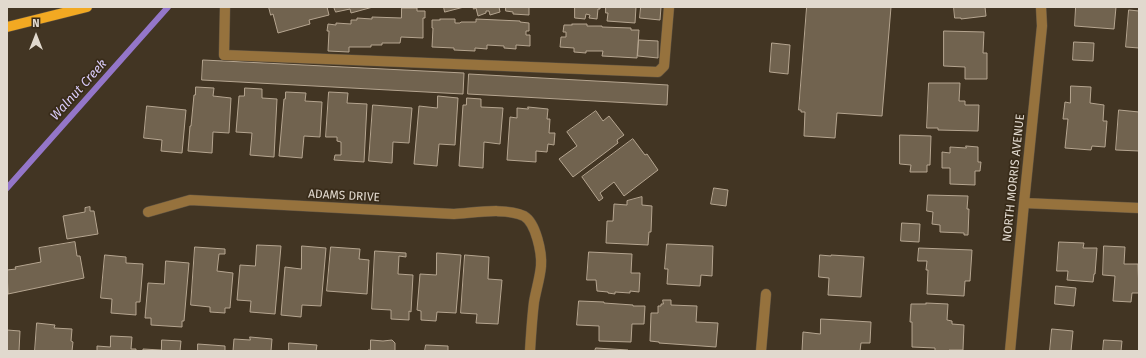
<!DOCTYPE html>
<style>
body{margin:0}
#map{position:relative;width:1146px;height:358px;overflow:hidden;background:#423523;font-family:"Fira Sans",sans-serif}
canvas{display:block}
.frame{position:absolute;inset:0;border:8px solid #e1d9ce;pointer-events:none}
.north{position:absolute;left:16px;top:16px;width:40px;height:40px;-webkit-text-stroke:3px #382b19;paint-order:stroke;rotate:0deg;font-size:11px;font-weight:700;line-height:16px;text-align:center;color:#e1d9ce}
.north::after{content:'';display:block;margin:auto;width:14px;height:18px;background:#e1d9ce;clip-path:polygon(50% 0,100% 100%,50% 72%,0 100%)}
</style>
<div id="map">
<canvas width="1146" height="358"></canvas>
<div class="frame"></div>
<div class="north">N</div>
</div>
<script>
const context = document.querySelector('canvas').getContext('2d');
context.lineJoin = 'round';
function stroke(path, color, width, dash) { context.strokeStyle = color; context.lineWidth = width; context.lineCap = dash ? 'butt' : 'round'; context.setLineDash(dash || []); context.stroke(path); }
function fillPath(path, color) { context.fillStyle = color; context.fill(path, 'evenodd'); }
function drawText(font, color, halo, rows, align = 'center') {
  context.font = font + ' "Fira Sans",sans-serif'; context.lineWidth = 3.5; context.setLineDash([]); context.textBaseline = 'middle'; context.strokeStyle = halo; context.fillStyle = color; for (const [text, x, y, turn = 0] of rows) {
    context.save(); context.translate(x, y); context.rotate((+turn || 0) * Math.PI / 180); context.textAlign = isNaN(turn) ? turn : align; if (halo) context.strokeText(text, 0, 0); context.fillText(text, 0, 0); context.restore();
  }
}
const stream = new Path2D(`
 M7 188 168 7`);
const building = new Path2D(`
 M269 7H327L329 15 309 20 310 24 278 33 273 14 271 15Z
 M334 7H373L351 13 350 9 336 12Z
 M444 7H464L445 12Z
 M473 7H499L500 12 490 15 489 11H486V13L478 16 476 8 474 9Z
 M506 7H529V15L513 14V12L506 11Z
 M575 7H600V9H598L597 19 589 18 590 15 586 14 585 19 575 18Z
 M606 7H636L635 23 607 21 608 13H606Z
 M641 7H661L660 20 640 18Z
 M807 7H891L882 116 837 113 835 138 804 136 805 112H801V110H799Z
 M954 7H985L986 16 961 19V18H955Z
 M1076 7H1116L1114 29 1075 26Z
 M402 8H417V11H425V18H423V38L401 37 400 43H382V45H371V47H349V52L328 51 329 31H327L328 24 336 25V23L351 24V20H357V18L372 19V17L401 18Z
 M1129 10 1139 11V48L1126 47Z
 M440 19H455V23H460L461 22H476V19L520 21V22L529 23V31H526V35H530V46L516 45V49L504 48V46L487 45V49L475 48V51L454 50V48L432 47 433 28H432V20H440Z
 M572 24H587V26H602V27L631 28V30H639L637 58 602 56 603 51H586V53L574 52V48L560 47 561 37H566V32H563L564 25H572Z
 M944 31 984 32 983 53H987V79H965V67L944 66Z
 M639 40 658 41V58L638 56Z
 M1074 42 1094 43 1093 61 1073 60Z
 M772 43 790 45 788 74 770 72Z
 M203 60 464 73 463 94 202 80Z
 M469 74 668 85 667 105 468 94Z
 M929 83H960L959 101H965V105H979L978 131 938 130V128H927Z
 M1071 86 1091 87 1090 103 1104 105 1103 121H1107L1105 147 1092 146 1091 150 1065 148 1068 119H1063L1065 102 1070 103Z
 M196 87 214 88 213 96 231 98 229 133 213 132 212 153 188 151 190 126H191L194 95H195Z
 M245 88 262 89V98L277 99 274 157 250 155 252 133 236 132 239 96H244Z
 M286 92 306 93 305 101 322 102 320 137 304 136 302 158 279 156 284 99H285Z
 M329 92 348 93 347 103 367 104 364 162 334 160 335 155H341V142L337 141V137H326Z
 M438 96 458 98 455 145 439 144 437 166 414 164 419 106 437 108Z
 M467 98 481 99V107L503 108 500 144 484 142 483 168 459 166 463 105H466Z
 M373 105 412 108 409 143 393 142 392 163 369 161Z
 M147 106 186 110 182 153 161 151 162 140 144 138Z
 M528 107 548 109 547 119H550L549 133H555L554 145 548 144 547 152 536 151V162L507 160 510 117 517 118V108L528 109Z
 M1119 110 1139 112V151L1116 150Z
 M596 111 603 121 609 116 624 135 617 140 618 143 573 177 559 159 577 146 567 132Z
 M900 135 931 136 930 165H927V172H910L911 165 900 164Z
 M633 139 645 155 647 154 658 170 624 196 614 182 600 193 603 198 599 201 582 177Z
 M966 146 978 147V162H981L980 171H975V185L950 184V168H942V152L950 153V147L966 148Z
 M714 188 728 190 726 206 711 204Z
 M928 195 968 196 967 209H969L968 235H964V233L940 232V225L932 224 933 212 927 211Z
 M642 197V205L652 206 651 232H649L648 245 606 243 607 221H613L614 204 627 205V201Z
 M90 207V211H94L98 234 67 239 63 216 85 212V208Z
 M902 223 920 224 919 242 901 241Z
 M75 242 77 256H80L84 278 8 294 7 270 16 269 15 267 41 262 39 248Z
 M1059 242 1084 243 1083 248H1097L1095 274H1094L1093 282 1067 280 1068 271H1057Z
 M667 244 713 246 712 276 701 275 700 286 667 284 668 269H665Z
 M257 245 281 246 275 314 250 312 251 301 237 300 240 265 255 266Z
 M302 246 326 248 321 306 302 305 301 317 281 315 285 267 301 269Z
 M1104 246 1125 247 1124 264H1138L1139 293H1132L1131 302 1113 301 1115 276 1103 275Z
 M195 247 225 249V254H219L217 271 233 273 230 308H225V313L210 312V307L191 305Z
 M331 247 360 249 359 259 369 260 367 294 327 291Z
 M919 248 972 250 970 281H965L964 296 927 294 928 270H926L927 261H918Z
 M375 251 406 253V257L399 256 398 274 413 275 411 312 409 311V320L391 319V310L372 309Z
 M589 252 632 254 631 273H640L639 292 630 291V293L615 292V294L608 293V292L597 291 596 280H587Z
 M437 253 461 255 456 313 437 312 436 321 421 320V311L417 310 420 274 436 275Z
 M105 255 126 257V263L143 264 140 302H136V315L111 313 112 299 101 298Z
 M465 255 489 257 488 279 502 280 498 324 476 323 477 314 461 313Z
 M820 255 831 256V255L864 257 861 297 828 295 829 278 819 277Z
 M166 261 189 263 184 321H182V327L151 325V318H145L148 283 164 284Z
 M1056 286 1076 288 1074 306 1055 304Z
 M663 300H671V305L697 306 696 322 718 323 716 347 659 343V342L650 341 651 313H658V306H661V304H663Z
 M579 301 604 302V303L633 305V306H645L644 324H632L631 342 599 341V326L577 325Z
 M926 303 948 304 947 320 952 321V324L964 325 963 350H949V351H935V348L912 347V322H910L911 304H926Z
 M821 319 871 322 870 343H861L860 351H802L803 332 820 334Z
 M37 323 55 325 54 328 72 329 71 341 73 342 72 351H35Z
 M1052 329 1073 331 1071 351H1050Z
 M7 330 20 331 19 351H7Z
 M111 336 132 337 131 349H136V351H97V346L110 347Z
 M250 337 272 339 271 351H233L234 339 250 340Z
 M162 340 181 341 180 351H181H143V349L161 350Z
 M371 340 383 341 392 340 395 343V351H368V350H370Z
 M1104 340 1122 341 1121 351H1103Z
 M289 343 317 345 316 351H289Z
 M198 344 225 346V351H198Z
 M426 345 448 346V351H425Z
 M596 348 628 350V351H595Z`);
const minor = new Path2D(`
 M225 7 224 55 658 72 664 66 669 7
 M1024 203 1139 208
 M148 212 190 200 454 214C474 213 505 207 524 216 536 223 542 253 541 266 540 278 536 290 534 302 532 318 531 335 530 351
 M761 351 766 294
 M1010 351 1024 203 1042 26 1041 7`);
const major = new Path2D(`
 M7 27 87 7`);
const streetNames = [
 ["NORTH MORRIS AVENUE",1014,178,-84],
 ["ADAMS DRIVE",344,196,3]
];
const waterNames = [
 ["Walnut Creek",79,90,-48]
];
stroke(stream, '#9476c9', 6);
fillPath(building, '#71634f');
stroke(building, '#b5a590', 1);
stroke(minor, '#5f5342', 11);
stroke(major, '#5f5342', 11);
stroke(minor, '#96723d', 10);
stroke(major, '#f2a922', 10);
drawText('12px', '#e1d9ce', '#382b19', streetNames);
drawText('italic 13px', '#d8caf7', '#382b19', waterNames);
</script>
